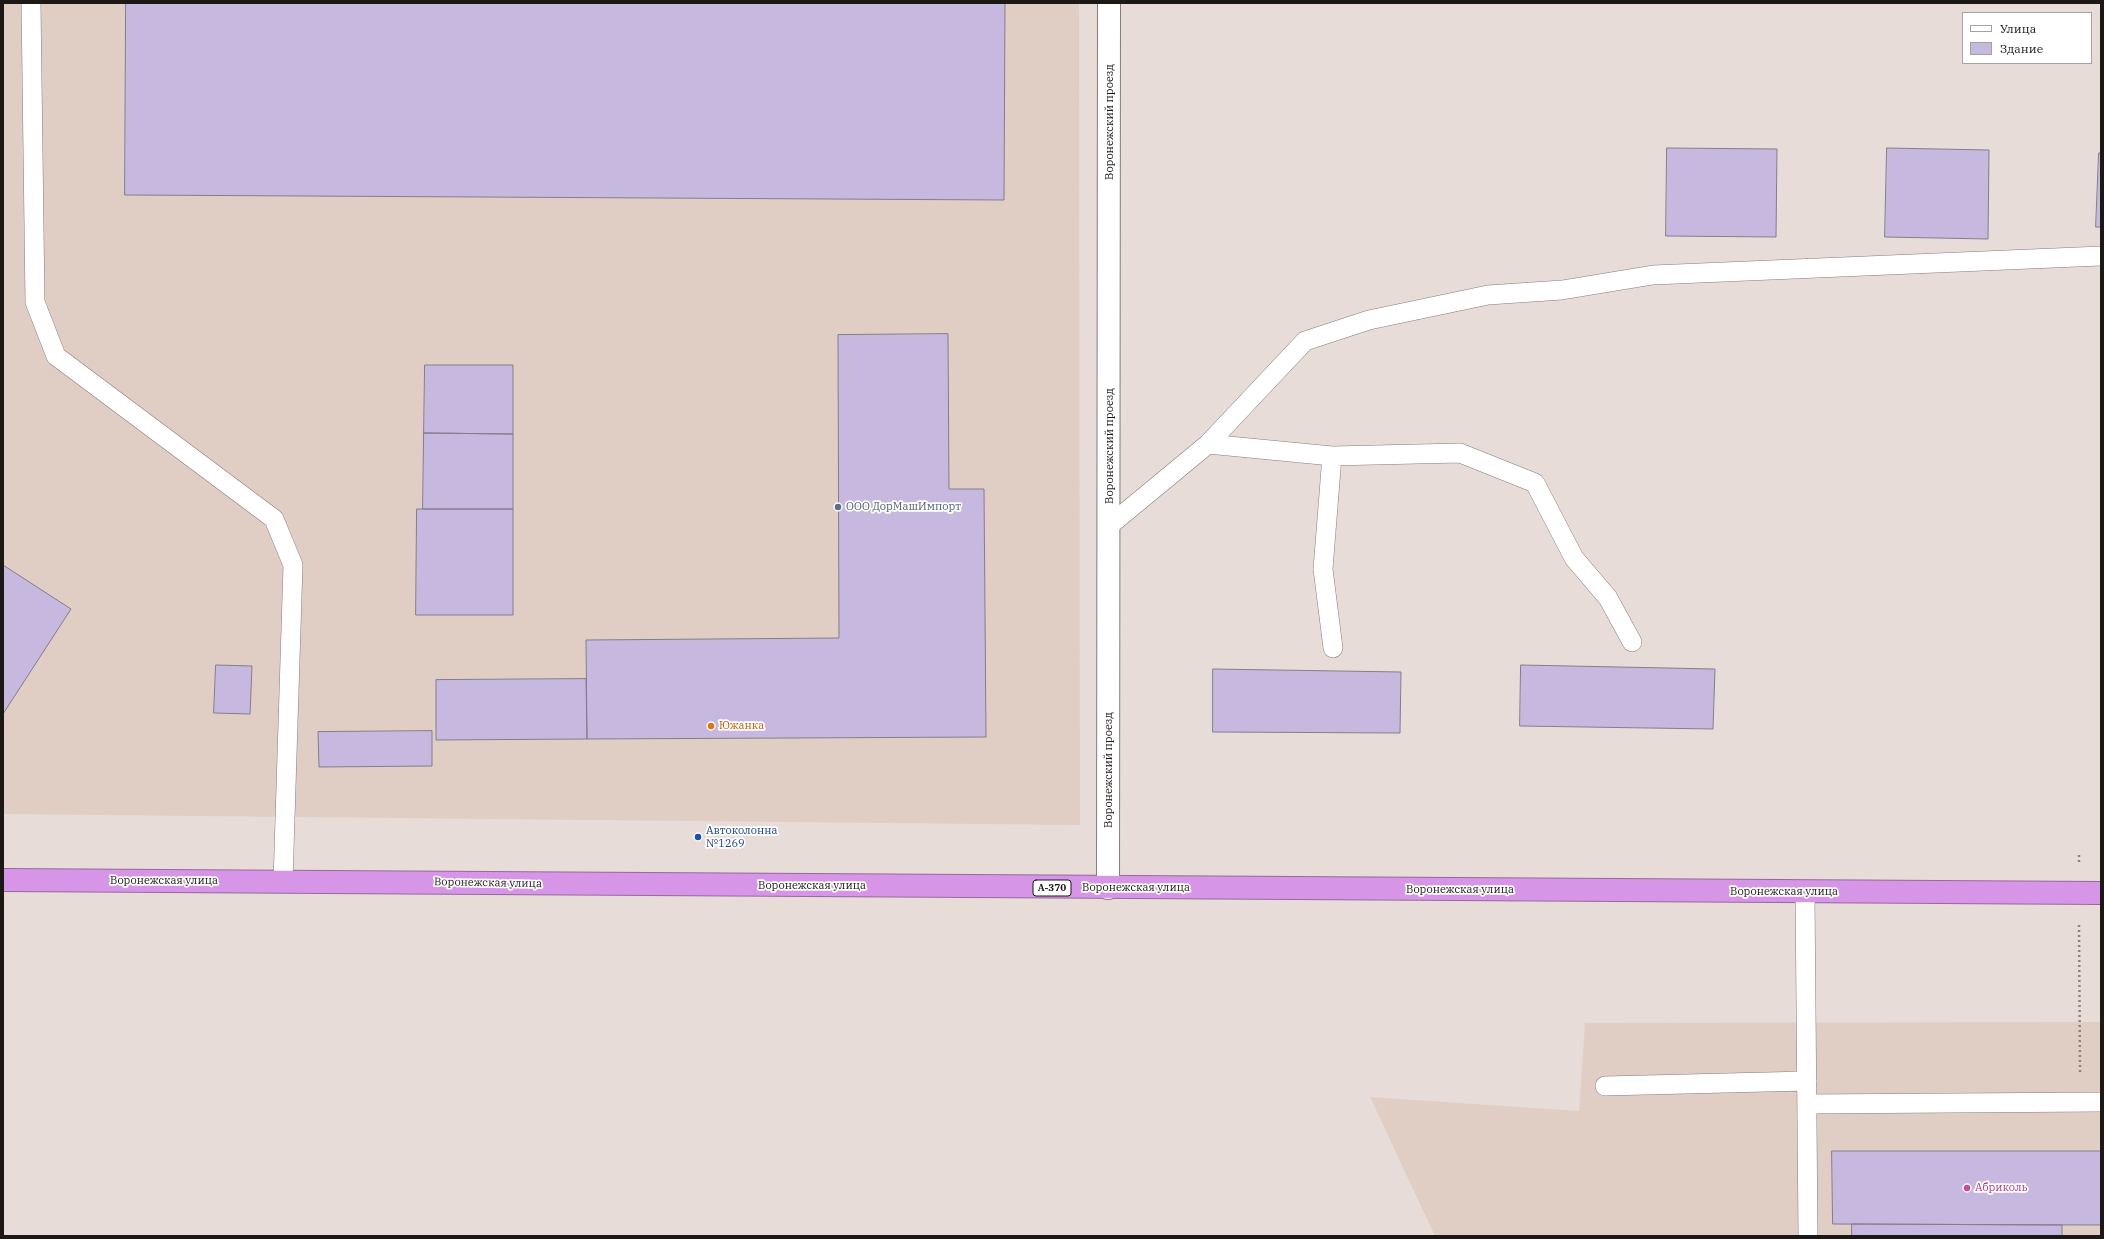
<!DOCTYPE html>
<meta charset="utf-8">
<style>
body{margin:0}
#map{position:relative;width:2104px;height:1239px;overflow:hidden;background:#e7dcd7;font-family:"IBM Plex Serif",serif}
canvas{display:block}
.frame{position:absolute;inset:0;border:4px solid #1b1816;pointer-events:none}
.legend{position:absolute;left:1962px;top:12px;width:130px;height:52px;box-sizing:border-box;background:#fff;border:1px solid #a4a3a2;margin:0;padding:5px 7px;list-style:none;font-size:12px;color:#1b1816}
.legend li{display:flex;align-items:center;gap:8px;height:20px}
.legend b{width:20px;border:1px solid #a4a3a2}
</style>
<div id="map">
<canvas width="2104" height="1239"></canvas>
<div class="frame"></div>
<ul class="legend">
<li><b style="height:5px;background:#fff"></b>Улица</li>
<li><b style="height:11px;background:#c7b8e0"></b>Здание</li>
</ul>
</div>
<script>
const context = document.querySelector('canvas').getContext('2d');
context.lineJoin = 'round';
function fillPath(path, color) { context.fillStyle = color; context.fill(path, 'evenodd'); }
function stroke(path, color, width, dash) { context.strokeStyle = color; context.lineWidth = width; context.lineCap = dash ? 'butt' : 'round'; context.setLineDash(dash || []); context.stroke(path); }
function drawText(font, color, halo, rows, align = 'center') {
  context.font = font + ' "IBM Plex Serif",serif'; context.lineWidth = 3.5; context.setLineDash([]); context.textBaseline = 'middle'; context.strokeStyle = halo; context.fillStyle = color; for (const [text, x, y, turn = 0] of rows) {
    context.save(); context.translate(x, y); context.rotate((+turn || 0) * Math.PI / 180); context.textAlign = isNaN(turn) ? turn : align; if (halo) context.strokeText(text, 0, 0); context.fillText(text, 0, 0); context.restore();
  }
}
const built = new Path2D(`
 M3 3H1079L1080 825 3 814Z
 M2101 1022V1236H1435L1370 1097 1579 1111 1585 1023Z`);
const building = new Path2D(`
 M126 3H1005L1004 200 125 195Z
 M1667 148 1777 149 1776 237 1666 236Z
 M1887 148 1989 150 1988 239 1885 237Z
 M2099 153H2101V227H2096Z
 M948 334 949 489H984L986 737 587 739 586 640 839 638 838 335Z
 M425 365H513V434L424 433Z
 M424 433 513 434V509H423Z
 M417 509H513V615H416Z
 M3 565 71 609 3 714Z
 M216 665 252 666 250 714 214 713Z
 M1521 665 1715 669 1713 729 1520 726Z
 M1213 669 1401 672 1400 733 1213 732Z
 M586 679 587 739 436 740V680Z
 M432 731V766L319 767 318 732Z
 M1832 1151H2101V1225L1833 1224Z
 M1852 1224 2062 1225V1236H1852Z`);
const path = new Path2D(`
 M2079 862V853
 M2079 925 2080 1072`);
const lane = new Path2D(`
 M31 3 35 302 56 356 274 519 293 565 283 882
 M1208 444 1332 456 1460 453 1535 483 1574 558 1608 598 1632 642
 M1332 456 1323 569 1333 648
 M1110 525 1208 444 1305 341 1369 320 1488 295 1562 290 1653 275 2101 256
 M1805 892 1808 1236
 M1605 1086 1807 1081
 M1807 1104 2101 1102`);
const street = new Path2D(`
 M1108 888 1109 3`);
const highway = new Path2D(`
 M3 880 2101 893`);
const markers = [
 [838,507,4,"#5c6f8a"],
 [711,726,4,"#e8710a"],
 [698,837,4,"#1a4fb4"],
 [1967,1188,4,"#d1479c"]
];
const shields = [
 [1052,888,38]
];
const shieldNames = [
 ["А-370",1052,888]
];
const streetNames = [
 ["Воронежский проезд",1110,122,-90],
 ["Воронежский проезд",1110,446,-90],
 ["Воронежский проезд",1109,770,-90],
 ["Воронежская улица",164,881],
 ["Воронежская улица",488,883,1],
 ["Воронежская улица",812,886],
 ["Воронежская улица",1136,888],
 ["Воронежская улица",1460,890],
 ["Воронежская улица",1784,892]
];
const serviceNames = [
 ["ООО ДорМашИмпорт",846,507]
];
const foodNames = [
 ["Южанка",719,726]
];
const transitNames = [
 ["Автоколонна",706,831],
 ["№1269",706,844]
];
const hotelNames = [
 ["Абриколь",1975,1188]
];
fillPath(built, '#e0cec5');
fillPath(building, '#c7b8e0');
stroke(building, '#827f88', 1);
stroke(lane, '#867c78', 20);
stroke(street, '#867c78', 24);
stroke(highway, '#95699d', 24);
stroke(path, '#8b8380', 2.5, [2, 3]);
stroke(lane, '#fff', 19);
stroke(street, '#fff', 22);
stroke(highway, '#d695e6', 22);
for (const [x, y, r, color] of markers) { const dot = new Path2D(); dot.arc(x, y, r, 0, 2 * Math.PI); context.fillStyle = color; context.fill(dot); stroke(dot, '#fff', 1.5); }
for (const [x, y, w] of shields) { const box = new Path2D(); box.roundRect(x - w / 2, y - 8, w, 16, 3); context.fillStyle = '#fff'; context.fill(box); stroke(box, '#1b1816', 1); }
drawText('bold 10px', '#1b1816', null, shieldNames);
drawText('11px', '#1b1816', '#fff', streetNames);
drawText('11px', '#4e5e75', '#fff', serviceNames, 'left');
drawText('11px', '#c56008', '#fff', foodNames, 'left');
drawText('11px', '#164399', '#fff', transitNames, 'left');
drawText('11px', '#b23c85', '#fff', hotelNames, 'left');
</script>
